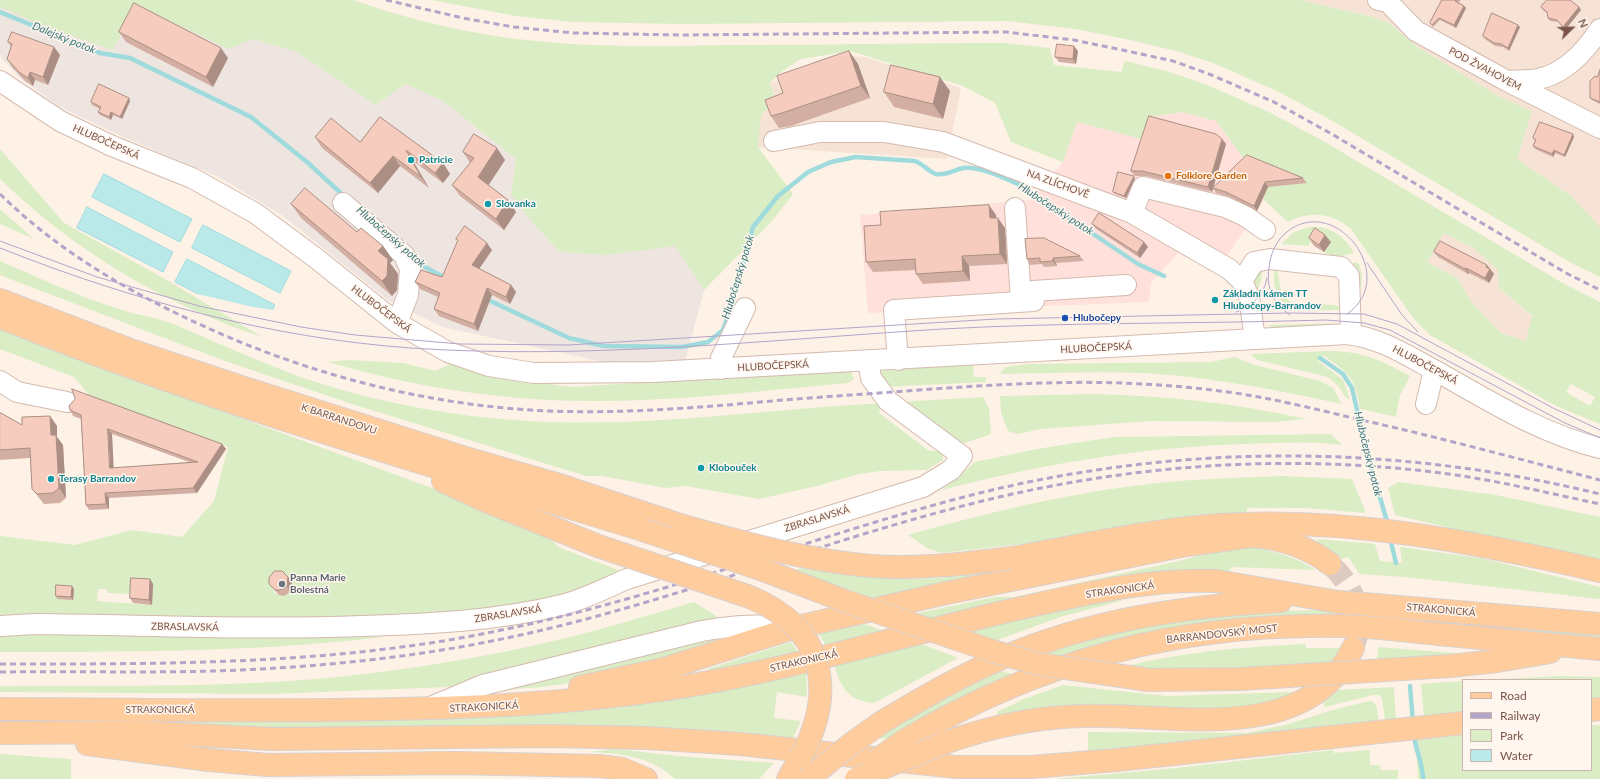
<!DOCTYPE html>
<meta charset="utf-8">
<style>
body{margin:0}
#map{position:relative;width:1600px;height:779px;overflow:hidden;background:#fef2e7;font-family:Lato,sans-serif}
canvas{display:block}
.legend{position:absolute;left:1462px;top:679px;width:130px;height:92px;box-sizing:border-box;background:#fff7ef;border:1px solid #cab6ad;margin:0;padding:5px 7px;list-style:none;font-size:12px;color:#7a5449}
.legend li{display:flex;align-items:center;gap:8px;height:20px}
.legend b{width:20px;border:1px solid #cab6ad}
.north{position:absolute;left:1552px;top:8px;width:40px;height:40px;-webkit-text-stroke:3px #fff7ef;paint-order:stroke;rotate:67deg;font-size:11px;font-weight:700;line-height:16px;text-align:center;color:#7a5449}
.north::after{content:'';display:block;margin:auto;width:14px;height:18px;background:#7a5449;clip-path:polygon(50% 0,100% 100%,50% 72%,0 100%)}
</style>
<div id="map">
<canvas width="1600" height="779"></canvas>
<ul class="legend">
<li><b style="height:5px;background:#ffcd9d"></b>Road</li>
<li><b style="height:5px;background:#b3a4ca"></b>Railway</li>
<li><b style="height:11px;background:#daedc4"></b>Park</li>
<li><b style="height:11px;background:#bae9e9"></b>Water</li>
</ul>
<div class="north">N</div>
</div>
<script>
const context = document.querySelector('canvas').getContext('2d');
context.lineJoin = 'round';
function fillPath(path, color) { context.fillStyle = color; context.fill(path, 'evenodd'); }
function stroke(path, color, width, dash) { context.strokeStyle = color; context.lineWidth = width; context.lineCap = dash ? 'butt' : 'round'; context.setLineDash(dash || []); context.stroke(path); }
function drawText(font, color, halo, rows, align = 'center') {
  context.font = font + ' Lato,sans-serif'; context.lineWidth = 3; context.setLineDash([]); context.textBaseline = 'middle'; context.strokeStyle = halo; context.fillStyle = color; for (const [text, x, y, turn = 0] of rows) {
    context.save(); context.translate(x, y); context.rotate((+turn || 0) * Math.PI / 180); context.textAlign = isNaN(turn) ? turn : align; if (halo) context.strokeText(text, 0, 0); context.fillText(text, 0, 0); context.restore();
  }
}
const residential = new Path2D(`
 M1299 0H1600V227L1571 196 1517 159 1532 111 1498 96 1454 69 1416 46 1389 23 1373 17Z
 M851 56 865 57 961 88 947 159 758 147 760 115 776 101 770 83Z
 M1444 233 1475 249 1498 270 1499 288 1532 317 1526 341 1501 333 1473 304 1457 278 1427 262Z`);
const commercial = new Path2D(`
 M1182 112 1216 121 1263 185 1264 200 1228 255 1213 271 1178 253 1151 283 1149 302 868 313 860 215 1030 200 1063 162 1077 122 1141 138 1150 117Z`);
const industrial = new Path2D(`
 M137 5 232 47 254 39 297 52 375 105 406 84 443 101 516 159 511 195 606 255 675 245 704 290 685 362 613 364 443 327 389 301 283 216 219 177 123 137 58 106 20 78 0 56V6Z`);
const green = new Path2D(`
 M0 0H354C423 25 499 40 573 44 625 47 677 46 728 45 821 45 913 43 1005 43L1050 48 1054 65 1121 72 1125 61 1170 72 1205 84 1269 112 1325 142 1561 282 1600 302V424L1556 406 1430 335 1413 318 1351 229C1332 213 1310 210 1288 222L1264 200 1263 185 1216 121 1182 112 1150 117 1141 139 1077 122 1063 162 1011 142 995 103 963 86 850 51 801 59 782 71 770 83 776 101 761 115 758 147 793 194 772 221 704 290 675 246 606 255 560 252 533 223 511 195 516 159 443 101 406 84 375 105 297 52 254 39 228 49 137 5 113 50 55 30 0 7ZM1444 233 1475 249 1498 270 1499 288 1532 316 1526 341 1501 333 1473 304 1457 278 1427 262ZM1571 384 1595 397 1590 406 1566 392Z
 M431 0H1299L1373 17 1389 23 1416 46 1454 69 1498 96 1532 111 1517 159 1571 196 1600 227V277L1571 263 1336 123 1279 92 1213 63 1176 51 1130 40 1076 29 1007 21 682 24 573 22 516 16Z
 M0 149 64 223 165 279 262 337C165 305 73 250 0 179Z
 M0 209 1 210 34 239 0 224Z
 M1309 227C1329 225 1343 235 1354 252 1345 257 1333 258 1324 252L1331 242 1315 236 1308 246 1281 244 1294 232Z
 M0 261C39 278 78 296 119 309 136 315 155 317 171 323 214 341 255 360 298 376 378 404 465 419 549 422 660 426 771 409 882 403L879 413 929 451H943V460L927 470 881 471 859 474 817 486 759 499 685 486 665 488 603 476H586L355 405 222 360 5 277 0 275Z
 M1356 262 1359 264C1364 277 1362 287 1356 299L1349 265Z
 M1263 266 1261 281 1257 291 1252 281Z
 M1274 268C1284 275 1273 294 1294 303 1306 309 1335 299 1342 310 1306 310 1271 318 1274 268Z
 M1337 323 1275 329 1267 325Z
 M0 330 443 492 553 541 558 547 623 572 593 589 488 612 290 624 0 620V536L75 545 132 530 182 537 214 501 228 447 94 401 74 377 0 349ZM286 576 292 582V588L288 594 279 595 274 592 272 586ZM98 589H107V593L134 594 152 605 97 601Z
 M1329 351C1363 351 1380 360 1410 376L1400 395 1396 417 1360 409C1355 376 1348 373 1323 355L1318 361 1343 380 1350 399H1347L1338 386 1328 377 1257 360 1251 354Z
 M1235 357 1255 365 1320 381 1333 388 1342 404C1276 390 1212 377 1144 373 1096 371 1047 373 999 374L1006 367 1028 364 1211 362Z
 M349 360 404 363 435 371 450 364 518 380 572 387 850 369 854 379 848 383C749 392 648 405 548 400 473 396 400 383 328 362Z
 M973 364 974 377H986V382L883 387 879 377 882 371Z
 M1095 394C1168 396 1236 403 1306 419L1273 422 1150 421 1041 429 1018 434 1008 431 1001 413 1000 396Z
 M983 397 989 409 991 434 962 444 900 402Z
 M1331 434 1342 445C1310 441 1277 443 1245 444 1142 447 1042 464 942 490L975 462 1037 449 1114 437Z
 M1281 476 1352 479 1366 513 1305 508H1247V513L1202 514 1059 540 941 553 927 548 908 535C982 514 1056 496 1133 486 1182 479 1232 478 1281 476Z
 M1398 482 1496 495 1600 517V563L1395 515 1388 488Z
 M1317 539 1375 544 1380 561 1402 563 1400 547 1481 558 1600 587V599L1405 577 1360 574 1348 557 1342 559 1318 542Z
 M1248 547C1273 550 1295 557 1316 570L1231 567 1230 571 1191 572 927 621 909 615 995 597H1014L1179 561 1214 551Z
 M801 568C847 576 892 581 938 578 963 576 988 573 1013 569L872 603 790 572Z
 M1128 599 1060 617 992 642 962 633 1091 603Z
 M694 602 718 617 715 625 461 685 448 687 272 694 0 692V686C109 685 219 688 328 678 406 670 482 658 558 640 604 629 649 615 694 602Z
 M1342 610 1343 619 1058 659 1034 654 1129 626 1257 611Z
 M1380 613 1600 633V639L1382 620Z
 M864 624 885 631 826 646 819 634Z
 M770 627 594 679 543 687 485 691 681 640Z
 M0 633 301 634 384 637C256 652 129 652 0 652Z
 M791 642 798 652 709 671 708 669Z
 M916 642 958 658 874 703C846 701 840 685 833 661Z
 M1305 644 1306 648H1342L1330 666 1220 673 1115 669C1177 652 1241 647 1305 644Z
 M1378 647 1480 655 1377 664Z
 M806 669 807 697 777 692 774 718 801 721 792 740 518 726 256 728 183 724V720H259Z
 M995 669 1015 675 891 739 874 738Z
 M1560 676 1600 677V701H1591V680H1481Z
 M1463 681V712L1424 716 1421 684Z
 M1063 685 1167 696 1295 692 1279 700 1253 707 998 717 997 712 1024 699Z
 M1394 687 1396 719 1385 720 1382 699 1379 695H1373L1325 707 1323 702 1337 690Z
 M1369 701H1372L1376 705 1379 721 1088 753V732L1247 733 1289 724 1329 711Z
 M1591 725H1600V779H1418L1416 740 1463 735V770H1591Z
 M616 749 678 756 774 763 759 779H675C651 756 619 753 587 752Z
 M1333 750 1334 753 1370 750V765H1380L1381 770H1398V779H1054L1177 768Z
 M0 754 71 759V779H0Z`);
const water = new Path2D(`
 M104 174 192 219 180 242 92 197Z
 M87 207 173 252 163 272 77 228Z
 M203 225 291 271 280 293 192 248Z
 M187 259 275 305 263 328 175 282Z`);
const pier = new Path2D(`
 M189 292 253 307 274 310 263 330Z`);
const stream = new Path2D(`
 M0 12 100 53 130 58 251 117 307 162 345 197
 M413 257 425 267 447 279
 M484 298 569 338 604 346 682 347 708 342 723 330 734 298 753 227 778 196 808 172 831 162 856 157 915 161C923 164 929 172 936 174 945 176 954 170 963 168 980 166 1005 178 1020 185L1138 264 1164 276
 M1320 358 1343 374 1352 388 1366 449 1388 525
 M1390 538 1396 563
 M1410 686 1413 722
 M1414 734C1415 750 1423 763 1423 779`);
const majorTunnel = new Path2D(`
 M1330 564C1353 585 1366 615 1354 645`);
const minor = new Path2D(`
 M1378 0 1388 2 1416 31 1507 81 1600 128
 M0 81 60 121 112 146 192 178 255 213 317 259 397 323 448 352 489 366 534 373 654 372 1347 334C1381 338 1406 355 1436 371 1488 400 1541 434 1600 448
 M1507 81C1517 80 1528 81 1538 79 1565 74 1586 50 1600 29
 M774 141 820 132H884L943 142 1132 213 1229 269 1242 281 1249 297 1255 339
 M343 203 404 255 410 269 408 295 397 323
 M1015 208 1021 302
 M1132 213 1143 187 1225 207 1245 216 1265 230
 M1242 281 1254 262 1270 259 1341 267 1349 276 1351 335
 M898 360 894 310 1034 301 1033 291 1126 285
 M721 369V358L745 308
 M0 381 17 392 67 402
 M1426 404 1434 370
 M0 626 35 624C144 625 253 630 362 626 429 624 496 621 562 605 585 599 606 588 627 579L923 487 951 470 962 456 888 401 871 378 868 361
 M433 706 483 685 702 631C736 625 759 624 793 628`);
const major = new Path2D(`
 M0 300 133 351 244 388 462 457 556 484 683 526
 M0 317C209 402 427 464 643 530
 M443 481 486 501 598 546
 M1251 536C1280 538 1307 546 1330 564
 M1011 558C1080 546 1150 530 1220 525 1348 517 1476 542 1600 571
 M1375 605 1600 624
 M1450 666 1497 661 1550 652
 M580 687 664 669 793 628 951 592 1186 545 1251 536
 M0 709C109 709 218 711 327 710 439 709 549 706 660 690 782 673 901 635 1021 608 1084 594 1151 578 1216 581L1338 602
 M1591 710 1600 709
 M882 722C921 699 960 676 1002 658 1091 620 1185 606 1281 601
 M0 733 136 732 273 739 549 736 647 738 740 744 957 767H1031L1117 760 1463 723
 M904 741C1042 659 1181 623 1341 626 1374 626 1406 631 1438 634 1492 639 1546 644 1600 649
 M944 743C989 727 1035 717 1083 716 1170 713 1307 748 1353 648
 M87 744 209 760 268 765 456 763 599 766 622 769 646 779
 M788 779 801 757`);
const tram = new Path2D(`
 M0 241 97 277 199 306 301 327 355 335 460 344 569 345 996 319 1288 313 1364 314 1397 324 1553 408 1600 430
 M0 248C131 300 270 338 411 348 588 360 766 340 942 329 1070 322 1198 324 1326 320L1364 323 1390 330 1565 423 1600 438
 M1367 263 1402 315 1418 332
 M1236 312C1252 307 1264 295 1267 278
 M1290 315C1273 303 1266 288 1269 268 1270 254 1277 239 1288 231 1337 194 1400 278 1347 314`);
const rail = new Path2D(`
 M386 0 463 18 514 27 573 33 682 35 1006 32 1074 40 1127 51 1173 61 1209 74 1274 102 1330 133 1566 273 1600 290
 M0 194C60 253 134 295 210 329 317 377 432 406 549 411 627 414 706 407 783 400 833 396 883 393 933 389 1003 384 1073 380 1142 384 1180 386 1221 390 1259 397 1291 403 1324 411 1357 419 1438 437 1519 459 1600 480
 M0 664C167 664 333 665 497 631 650 600 795 543 945 502 1160 443 1383 441 1600 494
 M0 672C71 671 142 673 213 671 308 668 403 659 497 640 671 605 835 534 1008 495 1155 462 1307 454 1456 475 1504 482 1552 494 1600 504`);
const majorBridge = new Path2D(`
 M683 526C744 543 808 561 872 566 919 569 965 564 1011 558
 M643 530 758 568 845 601 992 651 1038 664 1149 680 1240 679 1450 666
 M598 546 750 597C824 628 837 689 801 757
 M1338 602 1375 605
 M874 762 904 741
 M808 779 851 744 882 722
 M856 779 944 743`);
const wall = new Path2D(`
 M1442 0H1461L1458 3 1464 6 1466 8 1456 28 1440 20 1433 27 1430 23Z
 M1541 7H1579L1581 10 1565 30 1559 22 1550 21 1548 18 1547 13 1543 10Z
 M1520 27 1509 51 1503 47 1495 46 1485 39 1483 36Z
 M119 32 228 58 213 87 126 42Z
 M8 42 54 47 60 55 48 85 35 80 33 86 25 81 12 67 7 59 11 47Z
 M849 51 858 64 870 98 791 126 779 128 771 116 783 93Z
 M1078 51 1076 64 1059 62 1055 57Z
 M1600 70V104L1592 100 1590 98Z
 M950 91 943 119 894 107 884 92Z
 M130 101 122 119 113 115 111 120 100 115 98 112 100 109 92 105 91 102Z
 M380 117 443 163 450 174 443 183 413 161 429 188 400 166 378 193 322 148 315 137 360 142Z
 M1573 134 1574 137 1565 157 1555 153 1553 157 1535 149 1533 146 1535 141 1533 138Z
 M1222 139 1226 144 1212 192 1146 176H1135L1131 171Z
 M463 152 505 160 488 185 508 200 516 212 504 230 460 196 452 185 470 163Z
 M1135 178 1126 198 1115 194 1113 192Z
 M1303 178 1307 183 1268 187 1257 211 1230 197 1216 193 1213 188Z
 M291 204 383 246 393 260 390 263 398 274 397 290 392 296 301 218Z
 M996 215V218L1005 228 1007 264 969 266 970 281 923 284 916 274V270L873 272 866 262Z
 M1092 224 1144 242 1148 247 1140 258 1096 229Z
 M1309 238 1331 242 1324 252 1314 246Z
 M456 239 492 250 479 269 511 285 516 292 510 304 492 295 478 331 439 316 434 309 438 297 420 289 415 282 442 277 458 241Z
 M1434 252 1489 268 1494 274 1489 283 1469 273 1468 274 1438 257Z
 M1080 256 1084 261 1056 263 1057 266 1044 267 1042 264 1030 265 1027 259Z
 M70 410 222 444 226 449 197 493 109 498V509L89 510 86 505 81 419 73 416ZM112 434 189 462 113 468Z
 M0 413 22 425 50 416 57 426V437L63 445 66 498 60 503 44 504 32 489 30 458 0 460Z
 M288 577 292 582 290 592 284 596 279 595 269 584Z
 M150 579 153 584 152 605 133 603 130 598Z
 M74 589 73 600 57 599 56 596Z`);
const shadedWall = new Path2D(`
 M1464 6 1466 8 1456 28 1454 25Z
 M1579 7 1581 10 1565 30 1563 27Z
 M1518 25 1520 27 1509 51 1508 48Z
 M1074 46 1078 51 1076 64 1073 59Z
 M54 47 60 55 48 85 43 77Z
 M221 48 228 58 213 87 206 77Z
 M849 51 858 64 870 98 861 86Z
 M30 72 35 80 33 86 28 78Z
 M940 77 950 91 943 119 933 104Z
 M129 98 130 101 122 119 120 117Z
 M111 112 113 115 111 120 109 117Z
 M1573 134 1574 137 1565 157 1564 155Z
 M1222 139 1226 144 1212 192 1208 187Z
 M497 148 505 160 486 189 478 177Z
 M406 150 413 161 429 188 421 177Z
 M1554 150 1555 153 1553 157 1552 154Z
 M393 156 400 166 378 193 370 183Z
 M443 163 450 174 443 183 435 173Z
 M1134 176 1135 178 1126 198 1124 196Z
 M1265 182 1268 187 1257 211 1254 206Z
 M508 200 516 212 504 230 496 219Z
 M989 205 996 215 997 228 990 218Z
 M998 218 1005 228 1007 264 1000 254Z
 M1325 235 1331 242 1324 252 1319 245Z
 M1144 242 1148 247 1140 258 1137 253Z
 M487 243 492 250 477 272 472 265Z
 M383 246 393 260 390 263 398 274 397 290 392 296 382 281 378 251Z
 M962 256 969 266 970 281 963 271Z
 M1053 258 1056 263 1057 266 1053 261Z
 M1487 265 1494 274 1489 283 1485 278 1486 267Z
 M1466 268 1469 273 1468 274 1465 269Z
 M511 285 516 292 510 304 506 297Z
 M487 288 492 295 478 331 474 324Z
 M50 416 57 426V437L63 445 66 498 59 488 51 435Z
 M108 429 112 434 114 473 110 468Z
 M222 444 226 449 197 493 193 488Z
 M105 493 109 498V509L106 504Z
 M288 577 292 582 290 592 287 586Z
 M150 579 153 584 152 605 149 600Z
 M72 586 74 589 73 600 71 597Z`);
const building = new Path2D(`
 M1442 0H1457L1455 1 1464 6 1454 25 1439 18 1432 25 1430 23Z
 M1547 0H1570L1579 7 1563 27 1557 20 1548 18 1547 12 1541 7Z
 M134 3 221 48 206 77 119 32Z
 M1492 13 1518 25 1508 48 1501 44 1494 43 1483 36Z
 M12 32 54 47 43 77 30 72 28 78 20 73 7 59 12 44 8 42Z
 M1057 44 1074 46 1073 59 1055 57Z
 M849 51 861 86 782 113 771 116 765 100 783 93 777 76Z
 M891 65 940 77 933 104 884 92Z
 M1600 70V102L1590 98V81L1595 76 1597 77Z
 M99 84 129 98 120 117 111 112 109 117 98 112 101 107 91 102Z
 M1149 116 1216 134 1222 139 1208 187 1142 171H1131Z
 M380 117 443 163 435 173 406 150 421 177 393 156 370 183 315 137 331 118 360 142Z
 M1540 122 1573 134 1564 155 1554 150 1552 154 1533 146 1536 140 1533 138Z
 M474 134 497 148 478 177 508 200 496 219 452 185 474 158 463 152Z
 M1247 155 1303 178 1265 182 1254 206 1226 192 1213 188Z
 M1118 172 1134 176 1124 196 1113 192Z
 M305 188 357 232 361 228 383 246 378 251 388 259 387 276 382 281 291 204Z
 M989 205 990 218H998L1000 254 962 256 963 271 916 274 915 259 866 262 864 226 881 225 880 212Z
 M1099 213 1144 242 1137 253 1092 224Z
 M465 226 487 243 472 265 511 285 506 297 487 288 474 324 434 309 440 293 415 282 421 270 442 277 458 240 456 239Z
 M1315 228 1325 235 1319 245 1309 238Z
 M1044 238 1080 256 1053 258V261L1040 262V258L1027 259 1025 239Z
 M1440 241 1487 265 1486 267 1490 269 1485 278 1466 268 1465 269 1434 252Z
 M72 389 222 444 193 488 105 493 106 504 86 505 81 415 70 410 69 406 75 399ZM108 429 198 462 110 468Z
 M0 413H1L22 425V417L50 416 51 435H56L59 488 53 493 37 494 32 489 30 448 0 450Z
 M275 571H282L288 577 287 586 280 590H275L269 584V578Z
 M131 578 150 579 149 600 130 598Z
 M56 585 72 586 71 597 56 596Z`);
const markers = [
 [411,160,4,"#0f9aa8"],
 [1168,176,4,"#e8710a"],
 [488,204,4,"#0f9aa8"],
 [1215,300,4,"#0f9aa8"],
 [1065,318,4,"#1a4fb4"],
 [701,468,4,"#0f9aa8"],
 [51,479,4,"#0f9aa8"],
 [282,584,4,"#6b7280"]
];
const streetNames = [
 ["POD ŽVAHOVEM",1485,69,28],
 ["HLUBOČEPSKÁ",106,142,24],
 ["NA ZLÍCHOVĚ",1058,184,20],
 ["HLUBOČEPSKÁ",381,309,37],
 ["HLUBOČEPSKÁ",1096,348,-3],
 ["HLUBOČEPSKÁ",1425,365,28],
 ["HLUBOČEPSKÁ",773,366,-3],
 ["K BARRANDOVU",339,419,18],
 ["ZBRASLAVSKÁ",817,519,-17],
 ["STRAKONICKÁ",1120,590,-8],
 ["STRAKONICKÁ",1441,610,5],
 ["ZBRASLAVSKÁ",508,614,-9],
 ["ZBRASLAVSKÁ",185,627,1],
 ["BARRANDOVSKÝ MOST",1222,634,-6],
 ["STRAKONICKÁ",804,661,-13],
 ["STRAKONICKÁ",484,707,-3],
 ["STRAKONICKÁ",160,710]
];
const cultureNames = [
 ["Patricie",419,160],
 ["Slovanka",496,204],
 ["Základní kámen TT",1223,294],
 ["Hlubočepy-Barrandov",1223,306],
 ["Klobouček",709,468],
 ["Terasy Barrandov",59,479]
];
const foodNames = [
 ["Folklore Garden",1176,176]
];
const transitNames = [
 ["Hlubočepy",1073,318]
];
const worshipNames = [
 ["Panna Marie",290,578],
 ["Bolestná",290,590]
];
const waterNames = [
 ["Dalejský potok",64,38,22],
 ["Hlubočepský potok",1056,209,33],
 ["Hlubočepský potok",391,237,41],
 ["Hlubočepský potok",738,277,-73],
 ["Hlubočepský potok",1368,454,76]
];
fillPath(residential, '#f6e3d5');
fillPath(commercial, '#ffe0db');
fillPath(industrial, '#eee5e1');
fillPath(green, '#daedc4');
fillPath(water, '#bae9e9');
stroke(water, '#9fdbdc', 1);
fillPath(pier, '#fef2e7');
stroke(stream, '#9fdbdc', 4.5);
stroke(majorTunnel, '#ddcac0', 22, [22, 11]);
stroke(minor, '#d4baaf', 22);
stroke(major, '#dacfcc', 24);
stroke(minor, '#fff', 20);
stroke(major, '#ffcd9d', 22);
stroke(tram, '#b3a4ca', 1);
stroke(rail, '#b3a4ca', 3, [6, 4]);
stroke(majorBridge, '#dacfcc', 24, []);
stroke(majorBridge, '#ffcd9d', 22);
fillPath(wall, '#d3afa3');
fillPath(shadedWall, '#ac8f84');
fillPath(building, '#f5ccbd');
stroke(building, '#ac8f84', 1);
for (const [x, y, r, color] of markers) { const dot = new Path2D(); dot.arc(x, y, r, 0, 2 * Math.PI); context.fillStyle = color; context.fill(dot); stroke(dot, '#fff7ef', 1.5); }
drawText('10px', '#7a5449', '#fff7ef', streetNames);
drawText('bold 10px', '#0d838f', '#fff7ef', cultureNames, 'left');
drawText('bold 10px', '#c56008', '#fff7ef', foodNames, 'left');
drawText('bold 10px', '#164399', '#fff7ef', transitNames, 'left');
drawText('bold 10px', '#5b616d', '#fff7ef', worshipNames, 'left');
drawText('italic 11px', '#387779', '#fff7ef', waterNames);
</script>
